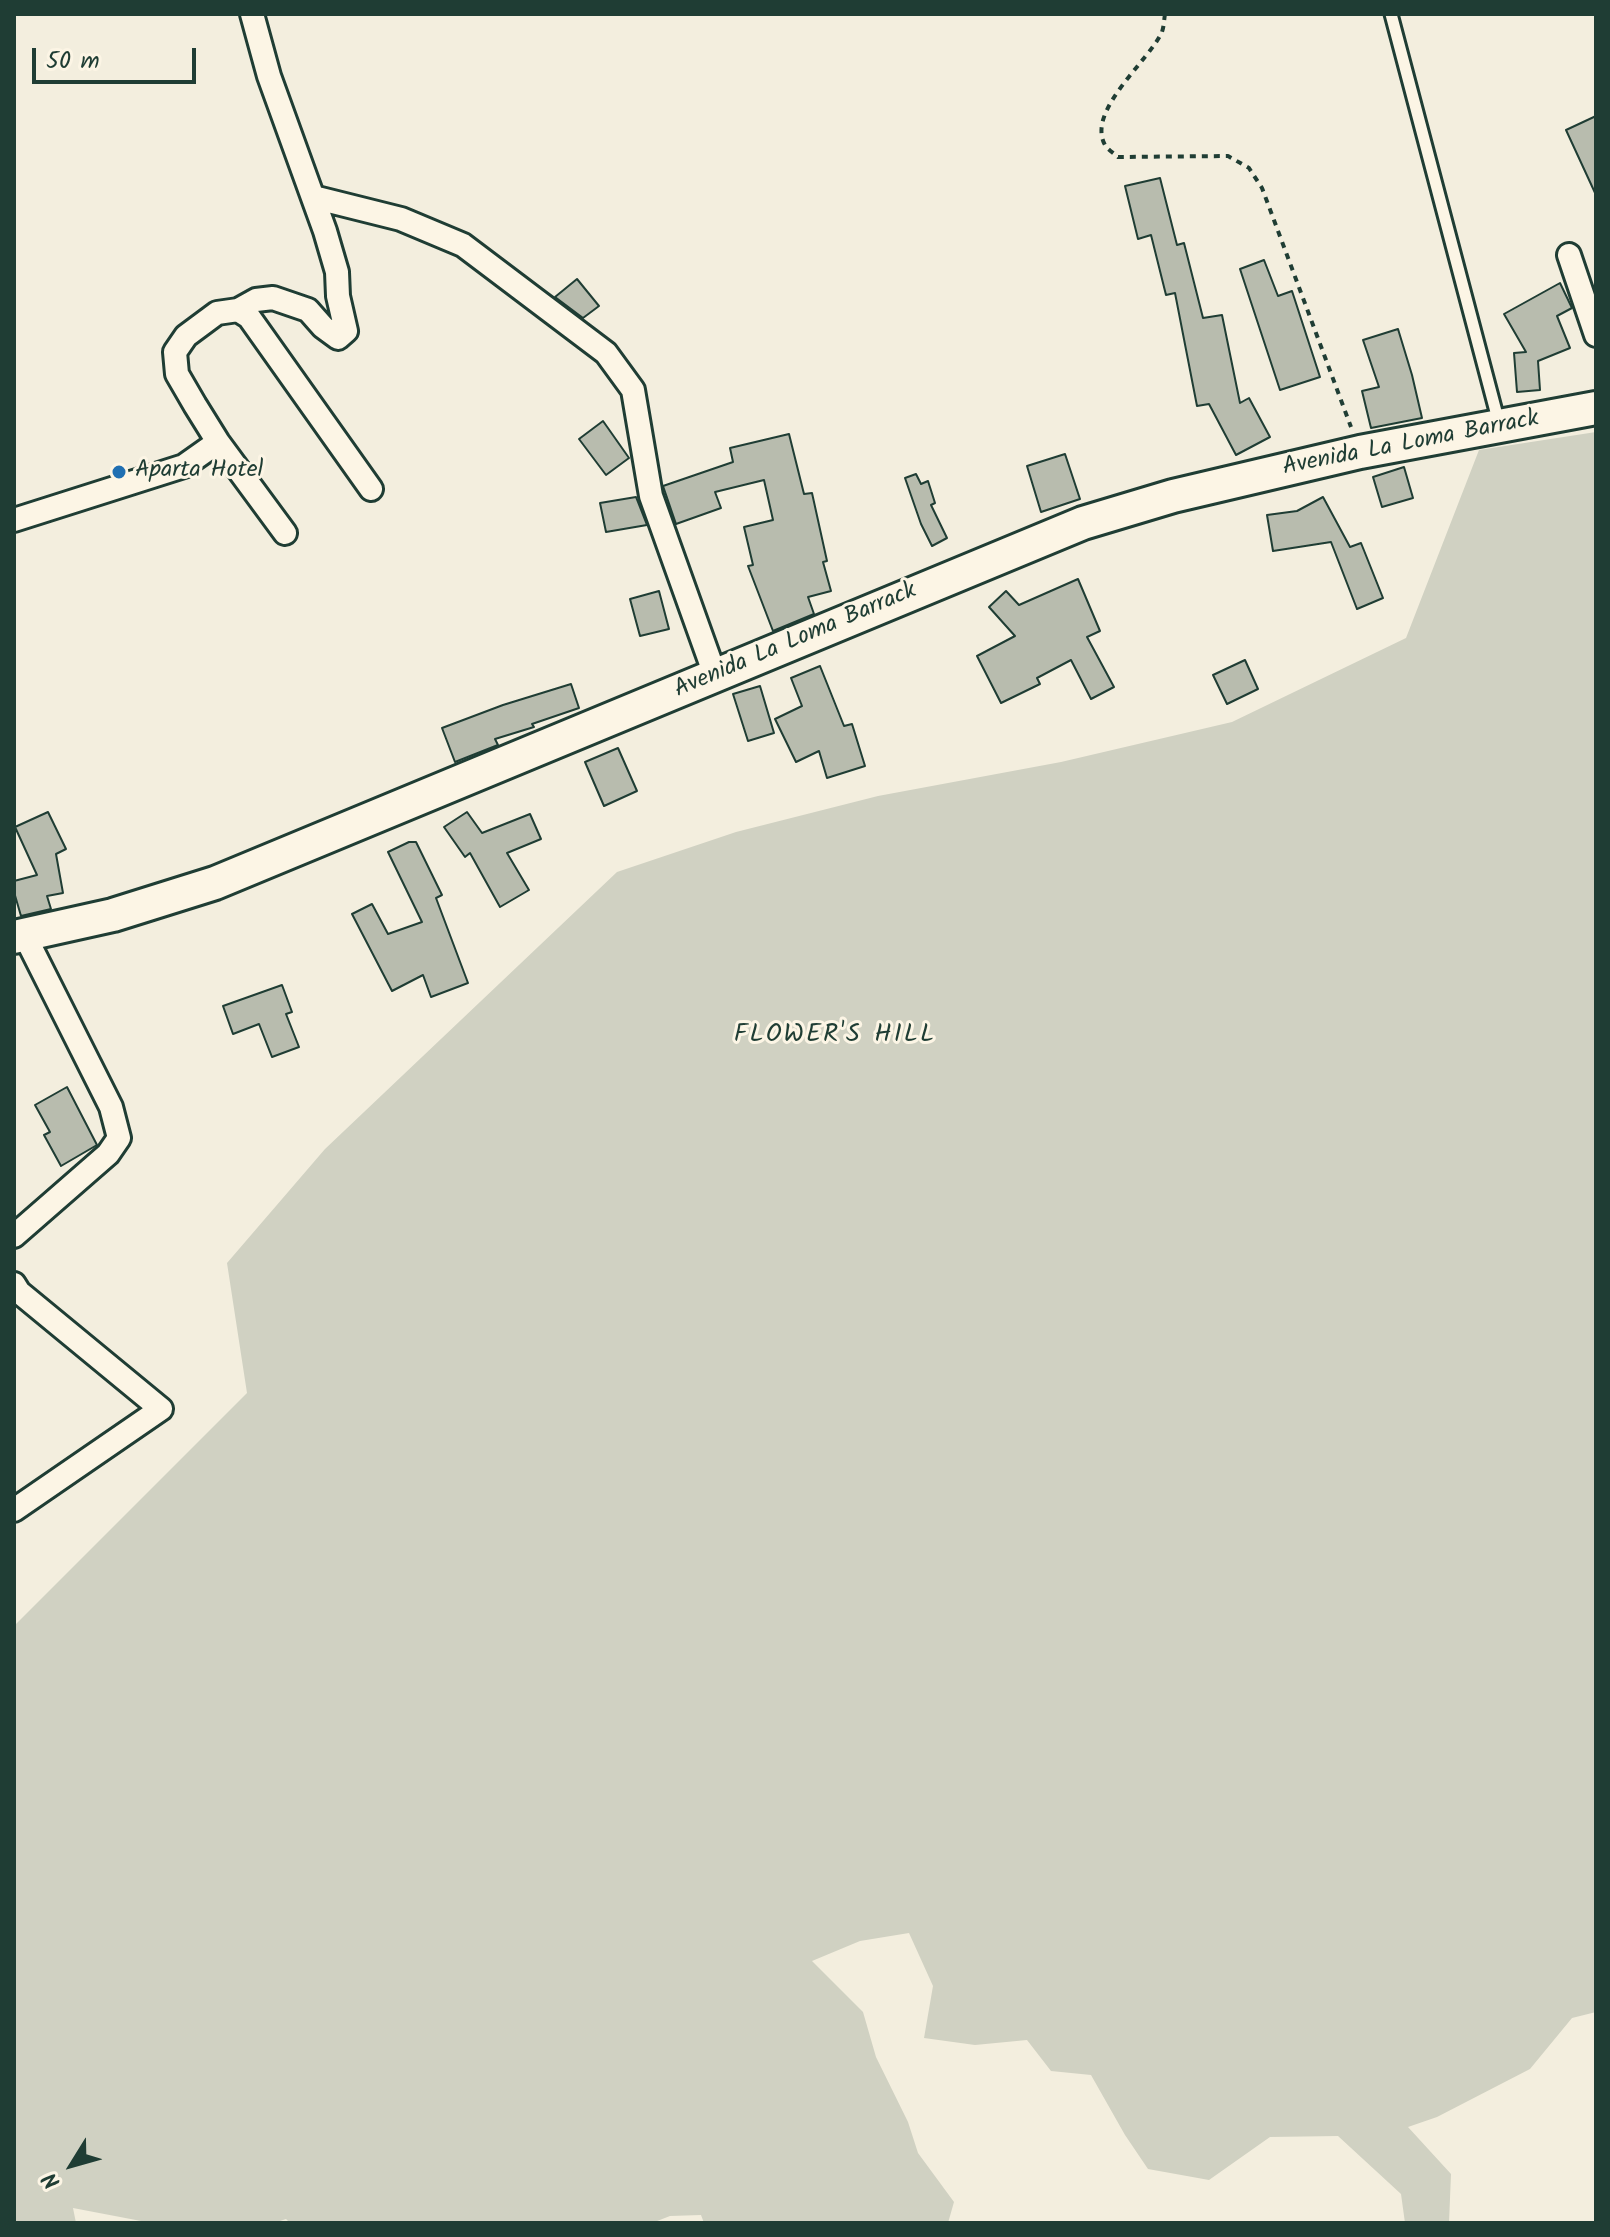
<!DOCTYPE html>
<style>
body{margin:0}
#map{position:relative;width:1610px;height:2237px;overflow:hidden;background:#f3eede;font-family:Kalam,sans-serif}
canvas{display:block}
.frame{position:absolute;inset:0;border:16px solid #1f3d34;pointer-events:none}
.north{position:absolute;left:32px;top:2125px;width:80px;height:80px;-webkit-text-stroke:6px #fcf5e5;paint-order:stroke;rotate:233deg;font-size:22px;font-weight:700;line-height:32px;text-align:center;color:#1f3d34}
.north::after{content:'';display:block;margin:auto;width:28px;height:36px;background:#1f3d34;clip-path:polygon(50% 0,100% 100%,50% 72%,0 100%)}
.scale{position:absolute;left:32px;top:48px;width:164px;height:36px;box-sizing:border-box;border:4px solid #1f3d34;border-top:0;padding-left:10px;font-size:24px;line-height:28px;white-space:nowrap;color:#1f3d34;-webkit-text-stroke:6px #fcf5e5;paint-order:stroke}
</style>
<div id="map">
<canvas width="1610" height="2237"></canvas>
<div class="frame"></div>
<div class="north">N</div>
<div class="scale">50 m</div>
</div>
<script>
const context = document.querySelector('canvas').getContext('2d');
context.lineJoin = 'round';
function fillPath(path, color) { context.fillStyle = color; context.fill(path, 'evenodd'); }
function stroke(path, color, width, dash) { context.strokeStyle = color; context.lineWidth = width; context.lineCap = dash ? 'butt' : 'round'; context.setLineDash(dash || []); context.stroke(path); }
function drawText(font, color, halo, rows, align = 'center') {
  context.font = font + ' Kalam,sans-serif'; context.lineWidth = 6; context.setLineDash([]); context.textBaseline = 'middle'; context.strokeStyle = halo; context.fillStyle = color; for (const [text, x, y, turn = 0] of rows) {
    context.save(); context.translate(x, y); context.rotate((+turn || 0) * Math.PI / 180); context.textAlign = isNaN(turn) ? turn : align; if (halo) context.strokeText(text, 0, 0); context.fillText(text, 0, 0); context.restore();
  }
}
const green = new Path2D(`
 M1596 432V2012L1572 2018 1530 2069 1437 2117 1408 2127 1451 2174 1449 2223H1405L1401 2194 1338 2136 1270 2137 1209 2180 1148 2169 1125 2135 1091 2075 1051 2071 1027 2040 975 2045 924 2038 933 1986 909 1933 860 1941 812 1961 863 2012 876 2057 908 2122 918 2153 954 2202 948 2223H704L701 2215 670 2216 652 2223H290L286 2219 274 2223 141 2221 73 2208 76 2223H14V1626L247 1393 227 1263 325 1149 617 872 736 832 878 796 1061 762 1232 722 1406 638 1479 450Z`);
const building = new Path2D(`
 M1596 116V195L1566 130Z
 M1160 178 1177 245 1184 243 1203 318 1222 315 1240 403 1249 398 1270 437 1236 455 1209 404 1197 406 1175 293 1166 295 1151 235 1138 239 1125 186Z
 M1264 260 1278 296 1292 291 1320 377 1280 390 1240 269Z
 M577 279 599 306 583 318 555 297Z
 M1560 283 1572 308 1557 316 1570 348 1538 361 1540 390 1517 392 1514 353 1526 352 1504 314Z
 M1398 329 1412 375 1422 418 1371 428 1362 391 1379 387 1363 340Z
 M603 421 629 458 606 475 579 439Z
 M789 434 804 494 812 493 827 561 823 562 831 591 808 597 814 614 773 631 748 566 753 565 744 527 773 520 764 480 715 492 721 508 676 524 663 486 733 462 730 448Z
 M1065 454 1080 499 1041 512 1027 466Z
 M1404 467 1413 498 1382 507 1373 477Z
 M916 474 921 484 928 481 935 503 931 505 947 538 932 546 921 524 905 478Z
 M636 497 647 525 606 532 600 503Z
 M1323 497 1350 547 1361 543 1383 598 1357 609 1331 542 1273 551 1267 515 1297 511Z
 M1078 579 1100 631 1087 637 1114 687 1091 699 1071 660 1037 678 1040 684 1001 703 977 656 1015 636 989 607 1006 591 1019 605Z
 M659 591 669 629 640 636 630 599Z
 M1245 660 1258 689 1227 704 1213 675Z
 M820 666 844 726 852 724 865 766 827 778 819 751 796 762 775 719 802 706 791 678Z
 M571 684 579 708 532 724 534 727 495 739 498 745 455 762 442 728 503 705Z
 M760 686 774 733 748 741 733 694Z
 M618 748 637 791 604 806 585 762Z
 M48 812 66 849 56 854 63 893 47 896 51 909 21 916 14 892V881L37 875 15 827Z
 M467 812 482 833 530 814 541 839 507 853 529 890 500 907 470 853 465 857 444 827Z
 M409 842H416L442 895 436 898 468 983 431 997 423 975 392 991 352 914 372 904 388 934 422 922 388 852Z
 M282 985 292 1012 286 1014 299 1047 272 1057 259 1024 233 1034 223 1006Z
 M67 1087 97 1145 61 1166 44 1135 50 1132 35 1105Z`);
const path = new Path2D(`
 M1165 14C1164 20 1164 26 1162 32 1148 62 1086 111 1105 145 1107 149 1115 154 1118 157L1228 156 1249 168 1262 188 1351 427`);
const service = new Path2D(`
 M1391 14 1499 423`);
const minor = new Path2D(`
 M313 197 401 219 463 245 606 353 633 390 651 496 715 675
 M1569 255 1596 335
 M238 310 256 300 273 298 308 310 323 327 338 338 346 331 338 296 337 272 325 231 269 76 252 14
 M14 520 184 466 218 442
 M285 533 218 442 195 405 177 374 175 352 186 336 217 313 238 310 249 317 371 489
 M14 1236 108 1154 119 1138 111 1107 25 936
 M14 1284 19 1292 161 1409 14 1510`);
const secondary = new Path2D(`
 M14 937 113 915 215 883 1083 523 1173 496 1360 452 1596 408`);
const markers = [
 [119,472,8,"#1f6fb2"]
];
const streetNames = [
 ["Avenida La Loma Barrack",1411,445,-11],
 ["Avenida La Loma Barrack",796,642,-23]
];
const poiNames = [
 ["Aparta Hotel",135,472]
];
const neighbourhoodNames = [
 ["FLOWER'S HILL",835,1037]
];
fillPath(green, '#d0d1c2');
fillPath(building, '#b8bcae');
stroke(building, '#1f3d34', 2);
stroke(service, '#1f3d34', 17);
stroke(minor, '#1f3d34', 28);
stroke(secondary, '#1f3d34', 38);
stroke(path, '#1f3d34', 4, [6, 6]);
stroke(service, '#fcf5e5', 11);
stroke(minor, '#fcf5e5', 22);
stroke(secondary, '#fcf5e5', 32);
for (const [x, y, r, color] of markers) { const dot = new Path2D(); dot.arc(x, y, r, 0, 2 * Math.PI); context.fillStyle = color; context.fill(dot); stroke(dot, '#fcf5e5', 3); }
drawText('24px', '#1f3d34', '#fcf5e5', streetNames);
drawText('24px', '#1f3d34', '#fcf5e5', poiNames, 'left');
context.letterSpacing = '2px';
drawText('26px', '#1f3d34', '#fcf5e5', neighbourhoodNames);
context.letterSpacing = '0px';
</script>
